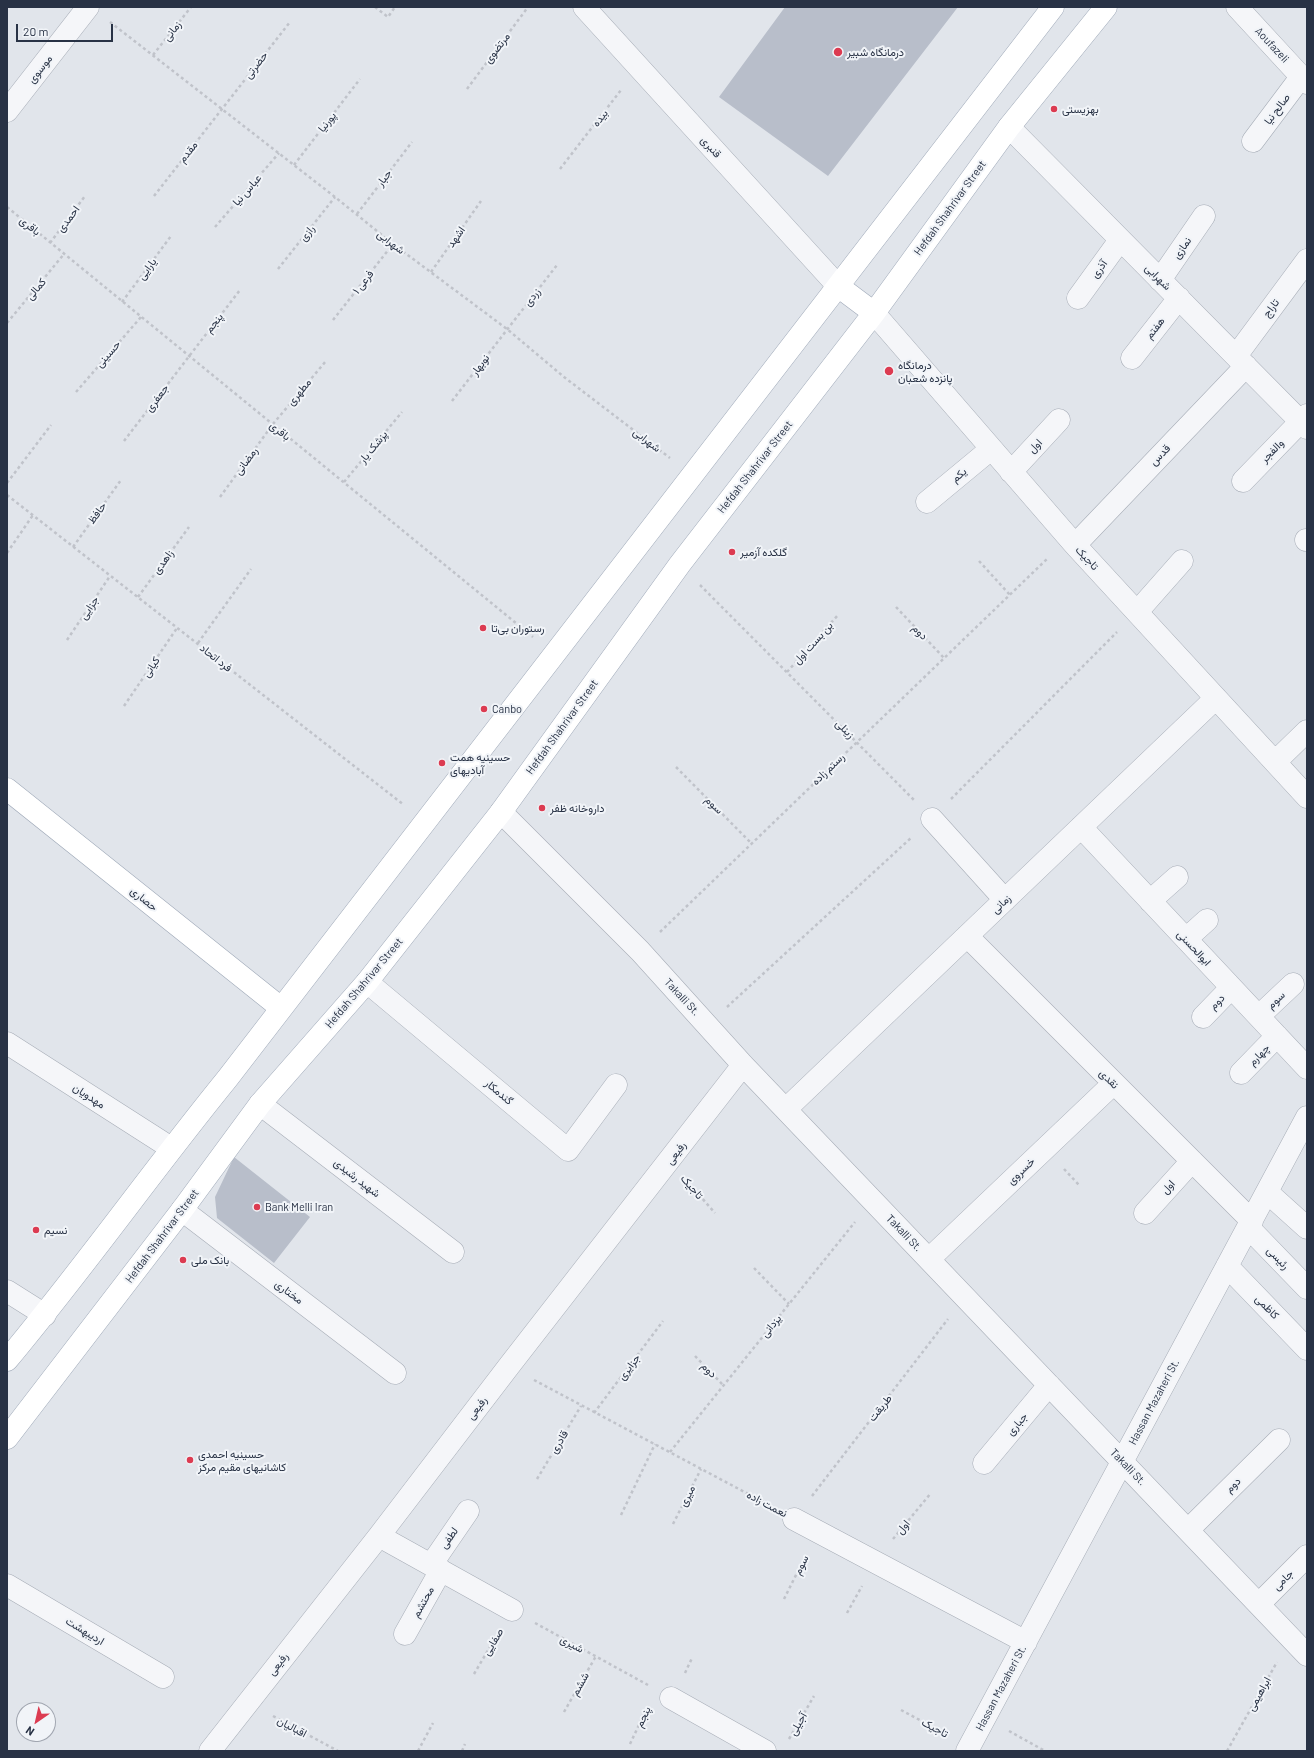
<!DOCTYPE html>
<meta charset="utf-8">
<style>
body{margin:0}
#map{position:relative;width:1314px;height:1758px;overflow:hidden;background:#e1e5eb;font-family:Barlow,sans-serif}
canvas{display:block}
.frame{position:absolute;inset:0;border:8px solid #283245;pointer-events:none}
.north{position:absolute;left:16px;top:1702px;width:40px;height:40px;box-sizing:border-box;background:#f1f4f8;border:1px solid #a1a6b0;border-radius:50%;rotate:214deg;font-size:11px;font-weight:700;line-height:16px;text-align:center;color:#283245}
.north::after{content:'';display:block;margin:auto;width:14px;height:18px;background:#dc3b51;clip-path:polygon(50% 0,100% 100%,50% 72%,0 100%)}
.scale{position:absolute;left:16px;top:24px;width:97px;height:18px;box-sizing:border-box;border:2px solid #283245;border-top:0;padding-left:5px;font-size:12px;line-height:14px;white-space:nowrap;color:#283245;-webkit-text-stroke:3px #f1f4f8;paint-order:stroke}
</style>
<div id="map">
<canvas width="1314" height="1758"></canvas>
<div class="frame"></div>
<div class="north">N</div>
<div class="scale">20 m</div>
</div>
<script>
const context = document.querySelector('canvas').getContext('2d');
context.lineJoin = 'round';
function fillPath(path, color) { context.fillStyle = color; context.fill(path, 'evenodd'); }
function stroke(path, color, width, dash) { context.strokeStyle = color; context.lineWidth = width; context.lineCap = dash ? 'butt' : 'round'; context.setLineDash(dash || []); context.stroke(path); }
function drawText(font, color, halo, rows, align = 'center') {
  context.font = font + ' Barlow,Vazirmatn,sans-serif'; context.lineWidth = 4; context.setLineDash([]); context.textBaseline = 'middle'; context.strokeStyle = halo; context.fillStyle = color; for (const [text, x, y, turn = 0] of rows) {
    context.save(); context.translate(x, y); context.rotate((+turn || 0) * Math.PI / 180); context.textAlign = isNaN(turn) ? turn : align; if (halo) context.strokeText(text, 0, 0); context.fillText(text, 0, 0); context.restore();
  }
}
const building = new Path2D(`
 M785 7H958L828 176 719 97Z
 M234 1157 310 1217 274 1263 217 1218 215 1197Z`);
const path = new Path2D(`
 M375 7 388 17 395 7
 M110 22 335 197 393 244 507 329 564 377 670 458
 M153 55 191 7
 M467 89 528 7
 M294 165 360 79
 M560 169 621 90
 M154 196 290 22
 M7 207 533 637
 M357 214 412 142
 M215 227 279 153
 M50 243 85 196
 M278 269 335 197
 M431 272 481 201
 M122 302 171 236
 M333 320 393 244
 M7 323 64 254
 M76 392 141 317
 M452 401 557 265
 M124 441 240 290
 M344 482 402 412
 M7 483 51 425
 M7 495 404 805
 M220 497 273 424 326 361
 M73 547 121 480
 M7 553 33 515
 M979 561 1010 595
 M700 585 914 800
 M138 597 189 527
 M896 607 944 658
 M67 640 110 576
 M198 643 251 569
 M787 672 838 615
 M124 706 177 628
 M676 767 751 843
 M951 799 1117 632
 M660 932 1048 558
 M727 1007 912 837
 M1064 1169 1079 1185
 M687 1181 715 1213
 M754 1268 789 1304
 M695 1356 723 1385
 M534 1380 769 1505
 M594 1413 663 1321
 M670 1452 855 1222
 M537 1479 581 1406
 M812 1496 948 1319
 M621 1515 655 1444
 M673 1524 701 1469
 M893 1539 931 1493
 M784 1599 805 1557
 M847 1613 862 1586
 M535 1623 648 1685
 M685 1673 692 1658
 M474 1674 497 1635
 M901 1710 944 1733
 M564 1712 596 1656
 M273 1716 338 1751
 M1009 1731 1045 1751
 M789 1739 814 1696
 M630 1744 646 1710
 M418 1751 433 1723
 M462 1751 465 1744
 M1227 1751 1277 1662`);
const minor = new Path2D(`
 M584 7 838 286
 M1237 7 1307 83
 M7 111 88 7
 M1009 127 1307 428
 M1253 141 1301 77
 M1160 280 1204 216
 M1078 298 1120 240
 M874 313 1075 545 1307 797
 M1236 356 1307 260
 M1132 358 1179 298
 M1011 472 1059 420
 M1243 481 1307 415
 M927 502 991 449
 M1306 540H1307
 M1075 545 1246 366
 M1137 612 1182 561
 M1275 762 1307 731
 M501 812 640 951 743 1065 1307 1655
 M932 819 1005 900
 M1081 827 1307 1068
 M1150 901 1177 877
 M967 936 1252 1221
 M1186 939 1207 920
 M367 982 568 1150 616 1085
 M1259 1016 1293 984
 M1203 1017 1231 988
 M7 1043 171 1148
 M1241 1073 1277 1036
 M260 1104 453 1252
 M786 1109 1216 698
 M1267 1192 1307 1228
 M182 1210 395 1373
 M1145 1213 1192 1161
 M1248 1227 1307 1288
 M929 1259 1114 1083
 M1227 1266 1307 1349
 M7 1291 45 1315
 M984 1463 1049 1385
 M794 1519 1026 1642
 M1188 1530 1279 1440
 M379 1536 512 1610
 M431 1565 468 1511
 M7 1585 163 1677
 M1259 1604 1307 1556
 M405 1634 441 1570
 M671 1698 765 1751
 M210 1751 379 1536 509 1366 743 1065
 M967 1751 1307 1117`);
const major = new Path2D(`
 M838 286 874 313
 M7 789 281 1008
 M7 1360C84 1268 152 1171 227 1079L1053 7
 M7 1438 182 1210 260 1104 367 982 501 812 680 564 874 313 1009 127 1106 7`);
const markers = [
 [838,52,5,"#dc3b51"],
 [1054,109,4,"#dc3b51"],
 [889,371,5,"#dc3b51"],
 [732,552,4,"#dc3b51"],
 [483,628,4,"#dc3b51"],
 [484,709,4,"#dc3b51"],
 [442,763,4,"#dc3b51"],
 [542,808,4,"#dc3b51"],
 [257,1207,4,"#dc3b51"],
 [36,1230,4,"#dc3b51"],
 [183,1260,4,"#dc3b51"],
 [190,1460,4,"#dc3b51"]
];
const streetNames = [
 ["زمانی",172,31,-52],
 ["Aoufazeli",1272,45,47],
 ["مرتضوی",497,48,-53],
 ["حضرتی",256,65,-52],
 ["موسوی",40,69,-52],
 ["صالح نیا",1277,109,-53],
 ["بیده",600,118,-52],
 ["پورنیا",327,122,-52],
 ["قنبری",711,147,48],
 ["مقدم",188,152,-52],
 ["جبار",384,178,-53],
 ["عباس نیا",247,190,-49],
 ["Hefdah Shahrivar Street",950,208,-54],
 ["احمدی",68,219,-53],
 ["باقری",30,226,39],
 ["رازی",307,233,-51],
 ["اشهد",456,237,-55],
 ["شهرابی",391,242,38],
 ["نمازی",1182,248,-55],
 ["یارایی",147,269,-54],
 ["آذری",1099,269,-54],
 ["شهرابی",1158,277,45],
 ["فرعی ۱",363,282,-52],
 ["کمالی",36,289,-50],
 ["زردی",532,297,-52],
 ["تاراج",1271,308,-53],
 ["پنجم",214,323,-52],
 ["هفتم",1155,328,-52],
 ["حسینی",108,354,-49],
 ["نوبهار",480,365,-53],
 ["مطهری",299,392,-50],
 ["جعفری",157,398,-53],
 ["باقری",280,431,39],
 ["شهرابی",647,440,38],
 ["اول",1035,446,-47],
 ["پزشک یار",373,447,-51],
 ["والفجر",1272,451,-46],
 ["قدس",1160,455,-46],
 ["رمضانی",246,461,-54],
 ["Hefdah Shahrivar Street",755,467,-52],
 ["یکم",959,475,-40],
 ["حافظ",97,513,-54],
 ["تاجیک",1087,558,47],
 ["زاهدی",163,562,-54],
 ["جزایی",89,608,-56],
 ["دوم",920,632,47],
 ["بن بست اول",813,643,-48],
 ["فرد اتحاد",216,658,38],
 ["کیانی",151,667,-56],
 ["Hefdah Shahrivar Street",562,727,-54],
 ["زینلی",845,729,45],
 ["رستم زاده",828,769,-44],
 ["سوم",714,805,45],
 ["حصاری",144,899,39],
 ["زمانی",1001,904,-44],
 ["ابوالحسنی",1194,948,47],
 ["Hefdah Shahrivar Street",364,983,-50],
 ["Takalli St.",682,997,47],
 ["سوم",1276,1000,-44],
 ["دوم",1217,1002,-46],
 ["چهارم",1259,1055,-46],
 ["نقدی",1109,1079,45],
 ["گندمکار",499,1092,40],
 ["مهدویان",89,1096,33],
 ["رفیعی",676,1153,-53],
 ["خسروی",1021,1171,-44],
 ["شهید رشیدی",357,1178,38],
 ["تاجیک",692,1187,49],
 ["اول",1168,1187,-48],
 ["Takalli St.",904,1233,46],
 ["Hefdah Shahrivar Street",162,1236,-53],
 ["رئیسی",1278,1258,46],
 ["مختاری",289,1292,37],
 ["کاظمی",1267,1307,46],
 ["یزدانی",771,1326,-51],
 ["جزایری",629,1367,-53],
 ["دوم",709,1370,46],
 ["Hassan Mazaheri St.",1154,1402,-62],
 ["رفیعی",477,1408,-53],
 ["طریقت",880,1408,-52],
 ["جباری",1017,1424,-50],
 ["قادری",559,1442,-59],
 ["Takalli St.",1128,1467,46],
 ["دوم",1233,1485,-45],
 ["میری",687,1496,-63],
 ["نعمت زاده",767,1504,28],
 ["اول",903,1527,-51],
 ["لطفی",449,1538,-55],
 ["سوم",801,1565,-64],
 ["جامی",1283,1580,-45],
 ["محتشم",423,1602,-61],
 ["اردیبهشت",85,1631,31],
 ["صفایی",493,1642,-59],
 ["شیری",572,1644,29],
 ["رفیعی",278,1664,-52],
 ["ششم",580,1684,-60],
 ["Hassan Mazaheri St.",1001,1688,-62],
 ["ابراهیمی",1259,1694,-61],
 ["پنجم",643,1717,-65],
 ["آجیلی",798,1724,-60],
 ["اقبالیان",292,1727,28],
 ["تاجیک",935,1728,28]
];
const poiNames = [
 ["درمانگاه شبیر",847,52],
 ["بهزیستی",1062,109],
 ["درمانگاه",898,365],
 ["پانزده شعبان",898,378],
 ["گلكده آزمير",740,552],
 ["رستوران بی‌تا",491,628],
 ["Canbo",492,709],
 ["حسینیه همت",450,757],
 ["آبادیهای",450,770],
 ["داروخانه ظفر",550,808],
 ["Bank Melli Iran",265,1207],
 ["نسیم",44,1230],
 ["بانک ملی",191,1260],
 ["حسینیه احمدی",198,1454],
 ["کاشانیهای مقیم مرکز",198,1467]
];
fillPath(building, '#b8beca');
stroke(minor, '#a6acb6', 23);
stroke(major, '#9fa9b8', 23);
stroke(path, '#c0c3ca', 2.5, [3, 3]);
stroke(minor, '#f5f6f9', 22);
stroke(major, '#fff', 22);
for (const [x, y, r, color] of markers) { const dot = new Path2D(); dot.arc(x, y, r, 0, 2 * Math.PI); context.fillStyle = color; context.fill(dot); stroke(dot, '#f1f4f8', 1.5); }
drawText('11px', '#283245', '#f1f4f8', streetNames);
drawText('11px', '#283245', '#f1f4f8', poiNames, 'left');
</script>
